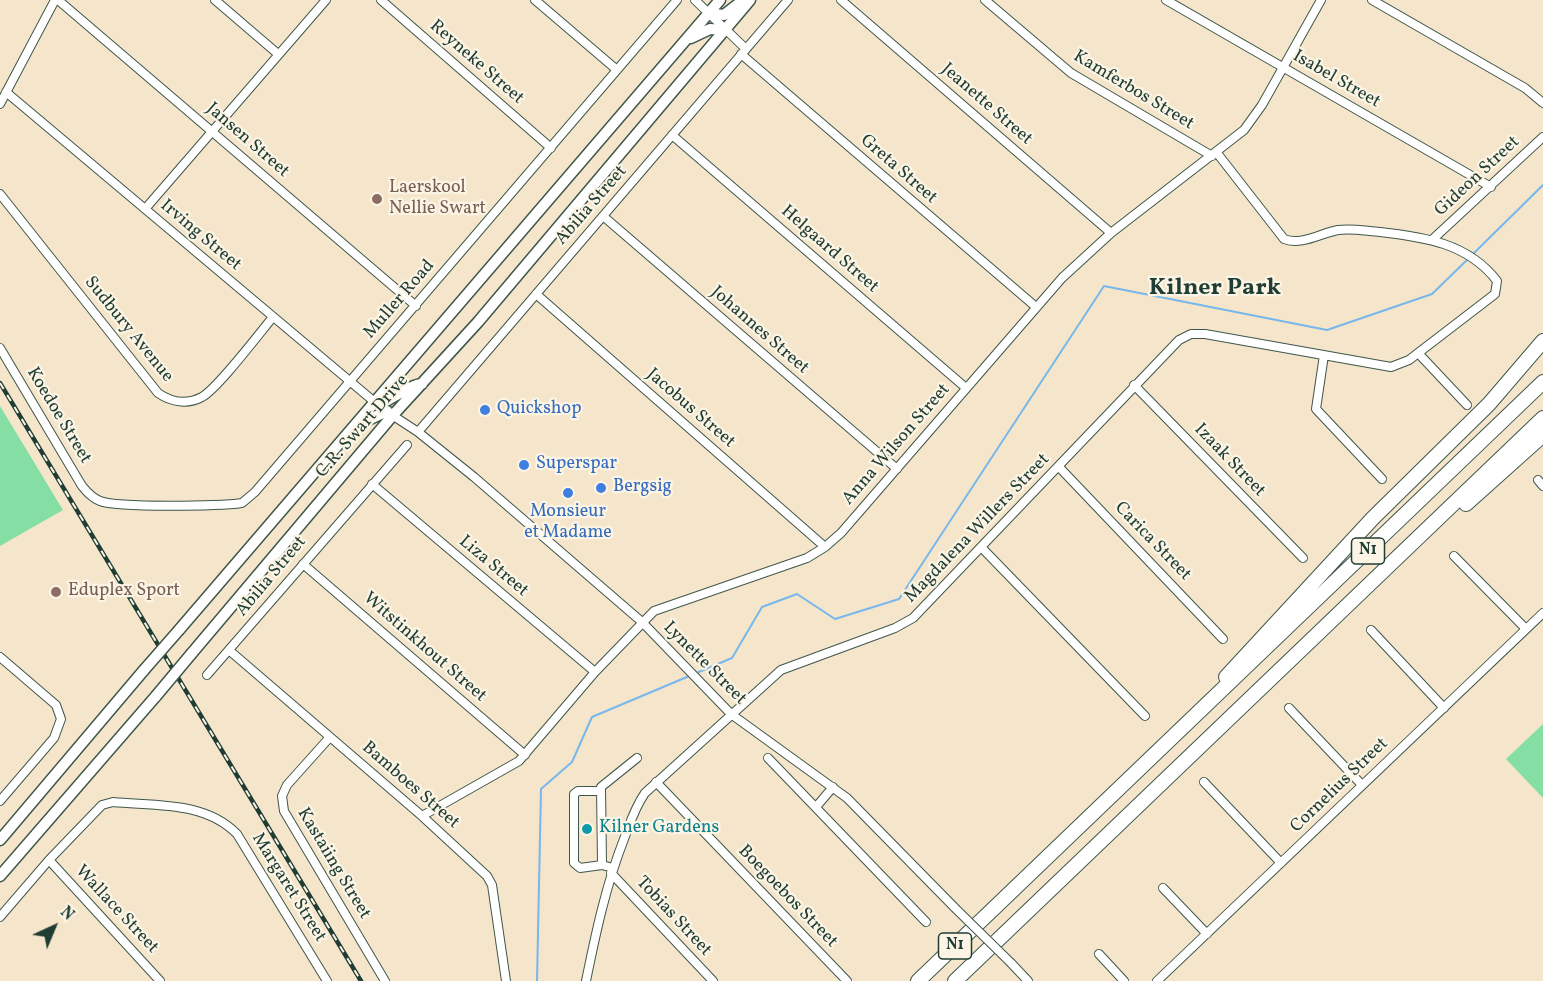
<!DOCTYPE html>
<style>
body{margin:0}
#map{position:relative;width:1543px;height:981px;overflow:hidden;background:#f5e6cb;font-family:Vollkorn,serif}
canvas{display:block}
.north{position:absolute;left:24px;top:897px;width:60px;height:60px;-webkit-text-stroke:4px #fcf5e5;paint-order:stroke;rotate:44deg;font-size:16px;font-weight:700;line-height:24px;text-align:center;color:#1f3d34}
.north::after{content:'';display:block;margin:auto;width:21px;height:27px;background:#1f3d34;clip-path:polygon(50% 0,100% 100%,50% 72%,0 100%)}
</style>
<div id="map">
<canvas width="1543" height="981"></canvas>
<div class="north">N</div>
</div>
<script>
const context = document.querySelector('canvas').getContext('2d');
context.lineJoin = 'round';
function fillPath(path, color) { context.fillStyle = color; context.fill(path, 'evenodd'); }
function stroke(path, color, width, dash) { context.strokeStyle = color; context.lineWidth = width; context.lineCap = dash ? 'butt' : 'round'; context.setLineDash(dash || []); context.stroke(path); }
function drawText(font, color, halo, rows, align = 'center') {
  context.font = font + ' Vollkorn,serif'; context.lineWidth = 4.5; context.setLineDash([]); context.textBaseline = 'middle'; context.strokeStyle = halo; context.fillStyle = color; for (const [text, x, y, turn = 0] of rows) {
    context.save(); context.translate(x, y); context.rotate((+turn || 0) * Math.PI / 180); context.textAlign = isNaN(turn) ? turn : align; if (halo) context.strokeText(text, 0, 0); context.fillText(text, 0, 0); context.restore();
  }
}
const green = new Path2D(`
 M0 406 63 510 0 546Z
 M1543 724V798L1506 759Z`);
const stream = new Path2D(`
 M1473 254 1543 185
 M537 981 541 789 572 762 592 717 732 658 762 607 797 594 835 619 899 599 1104 286 1327 330 1432 294 1469 258`);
const street = new Path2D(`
 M58 0 416 306
 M215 0 278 54
 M381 0 551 148
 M535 0 617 70
 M695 0 746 49
 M841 0 1111 233
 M985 0 1071 73 1212 156
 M1166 0 1491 187
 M1372 0 1525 88 1543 103
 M741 54 1036 307
 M6 92 377 404
 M0 104 55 0
 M672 135 966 388
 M0 194 158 393C171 402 187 405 202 397 218 388 258 335 273 317
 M145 209 326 0
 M603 216 897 469
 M1433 239 1543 137
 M536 294 825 547
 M0 348 82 486C87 492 92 498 100 501 118 508 220 506 242 503L255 492 677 0
 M1418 353 1467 405
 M1324 355 1316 409 1382 479
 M1134 385 1303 558
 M389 413 418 432 474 477 642 622 731 714 847 798 955 908
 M418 432 788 0
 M1059 467 1223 639
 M1538 480 1543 486
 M372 484 595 672
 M982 548 1145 716
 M1454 556 1526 629
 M303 564 525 755
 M1371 630 1444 708
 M230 651 422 816 487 876 492 885 506 981
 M0 657 56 705 61 719 54 738 0 801
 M207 675 407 445
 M1289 708 1362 785
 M330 737 287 785 282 796 284 811 385 981
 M768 758 926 922
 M656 782 847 981
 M1204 782 1281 863
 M600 791H578L574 794V863L580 868 602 865
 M816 807 833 787
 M422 816 519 761 595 672 654 611 807 558 825 547 841 533 1062 278 1111 233 1244 130 1262 105 1321 0
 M49 860 160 981
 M613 868 602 865 601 787 637 758
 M611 873 713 981
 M1163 888 1207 934
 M0 917 49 860 102 805 113 802C155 806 205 801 237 834L327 981
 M1099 954 1124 981
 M1011 963 1028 981
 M586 981C596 932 606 885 624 839 630 823 635 807 645 793L781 670 895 628 913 618 1179 340 1191 334H1205L1391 367 1409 360 1495 294 1497 281C1468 243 1424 237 1380 232 1366 231 1352 228 1338 230 1321 233 1301 246 1284 239L1217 153
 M1157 981 1543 613`);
const secondary = new Path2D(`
 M708 13 724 15 742 1
 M691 38 710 29 725 30
 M378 405C390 400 412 384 422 384
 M362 423 387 411
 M179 630 720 0
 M192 653 393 415 478 322 750 0
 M0 840 144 670
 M0 876 156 696`);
const highway = new Path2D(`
 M1466 504 1543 435
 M1226 677 1373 518 1489 404 1543 341
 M918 981 1543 382
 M955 981 1543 418`);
const rail = new Path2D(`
 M0 383 361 981`);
const streetBridge = new Path2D(`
 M955 908 1011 963`);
const secondaryBridge = new Path2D(`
 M144 670 179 630
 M156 696 192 653`);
const markers = [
 [377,199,6,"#8d6e63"],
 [485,410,6,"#3f7fe0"],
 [524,465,6,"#3f7fe0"],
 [601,488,6,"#3f7fe0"],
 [568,493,6,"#3f7fe0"],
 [56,592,6,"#8d6e63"],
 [587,829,6,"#0f9aa8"]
];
const shields = [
 [1368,551,33],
 [955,946,33]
];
const shieldNames = [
 ["N1",1368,551],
 ["N1",955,946]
];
const streetNames = [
 ["Reyneke Street",476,63,41],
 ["Isabel Street",1336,80,30],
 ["Kamferbos Street",1133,91,31],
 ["Jeanette Street",986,105,41],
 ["Jansen Street",247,141,41],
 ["Greta Street",898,170,41],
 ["Gideon Street",1478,177,-43],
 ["Abilia Street",592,206,-49],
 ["Irving Street",200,236,40],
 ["Helgaard Street",829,250,41],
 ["Muller Road",400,300,-49],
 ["Sudbury Avenue",128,330,51],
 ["Johannes Street",759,331,41],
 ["Jacobus Street",690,409,41],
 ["Koedoe Street",58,416,59],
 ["C.R. Swart Drive",363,427,-49],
 ["Anna Wilson Street",897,445,-49],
 ["Izaak Street",1229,461,46],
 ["Magdalena Willers Street",978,529,-46],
 ["Carica Street",1152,542,46],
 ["Liza Street",493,567,40],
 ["Abilia Street",272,577,-50],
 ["Witstinkhout Street",424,648,41],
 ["Lynette Street",704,664,45],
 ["Bamboes Street",410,786,41],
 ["Cornelius Street",1340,786,-44],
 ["Kastaiing Street",333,864,59],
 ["Margaret Street",288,888,58],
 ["Boegoebos Street",787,897,46],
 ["Wallace Street",116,910,47],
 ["Tobias Street",673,917,47]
];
const educationNames = [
 ["Laerskool",389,189],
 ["Nellie Swart",389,210],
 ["Eduplex Sport",68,592]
];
const shopNames = [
 ["Quickshop",497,410],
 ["Superspar",536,465],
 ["Bergsig",613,488],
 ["Monsieur",568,513,"center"],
 ["et Madame",568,534,"center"]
];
const cultureNames = [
 ["Kilner Gardens",599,829]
];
const districtNames = [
 ["Kilner Park",1215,290]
];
fillPath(green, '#85dea3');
stroke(stream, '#77b7eb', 2);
stroke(street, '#3f564b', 10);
stroke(secondary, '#3f564b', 13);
stroke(highway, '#3f564b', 16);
stroke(street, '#fff', 8);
stroke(secondary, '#fff', 10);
stroke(highway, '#fff', 14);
stroke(rail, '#1f3d34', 4.5);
stroke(rail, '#fcf5e5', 2, [7]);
stroke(streetBridge, '#3f564b', 10, []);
stroke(secondaryBridge, '#3f564b', 13, []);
stroke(streetBridge, '#fff', 8);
stroke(secondaryBridge, '#fff', 10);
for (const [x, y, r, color] of markers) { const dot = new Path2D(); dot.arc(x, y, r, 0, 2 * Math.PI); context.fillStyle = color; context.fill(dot); stroke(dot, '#fcf5e5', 2); }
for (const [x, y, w] of shields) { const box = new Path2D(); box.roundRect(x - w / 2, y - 13, w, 26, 4.5); context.fillStyle = '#fcf5e5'; context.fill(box); stroke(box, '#1f3d34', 1.5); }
drawText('bold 16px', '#1f3d34', null, shieldNames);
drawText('18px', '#1f3d34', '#fcf5e5', streetNames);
drawText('18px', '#785e54', '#fcf5e5', educationNames, 'left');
drawText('18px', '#366cbe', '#fcf5e5', shopNames, 'left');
drawText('18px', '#0d838f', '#fcf5e5', cultureNames, 'left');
drawText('bold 24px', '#1f3d34', '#fcf5e5', districtNames);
</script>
